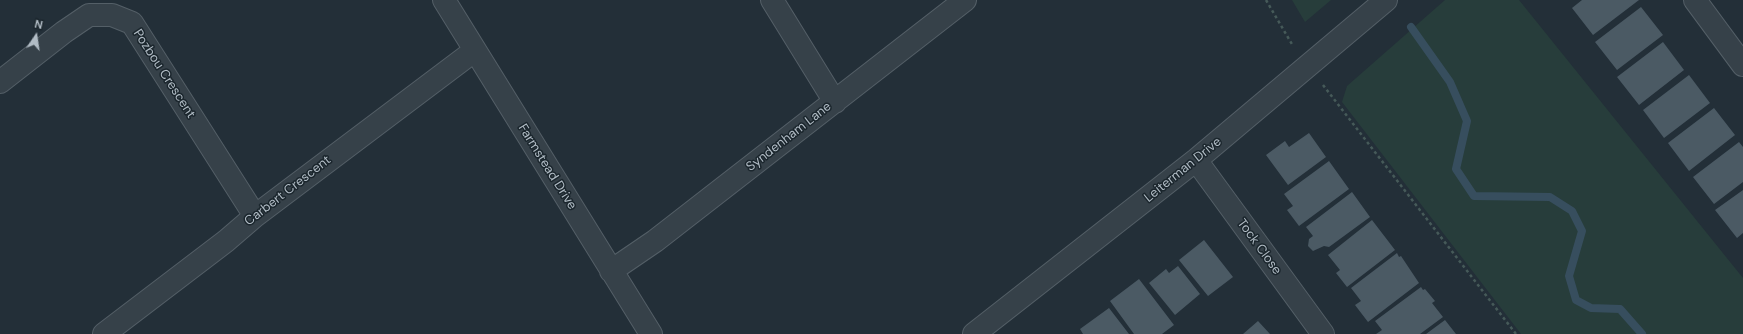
<!DOCTYPE html>
<style>
body{margin:0}
#map{position:relative;width:1743px;height:334px;overflow:hidden;background:#232f38;font-family:"DM Sans",sans-serif}
canvas{display:block}
.north{position:absolute;left:16px;top:16px;width:40px;height:40px;-webkit-text-stroke:3px #1b262d;paint-order:stroke;rotate:13deg;font-size:11px;font-weight:700;line-height:16px;text-align:center;color:#b1bcc5}
.north::after{content:'';display:block;margin:auto;width:14px;height:18px;background:#b1bcc5;clip-path:polygon(50% 0,100% 100%,50% 72%,0 100%)}
</style>
<div id="map">
<canvas width="1743" height="334"></canvas>
<div class="north">N</div>
</div>
<script>
const context = document.querySelector('canvas').getContext('2d');
context.lineJoin = 'round';
function fillPath(path, color) { context.fillStyle = color; context.fill(path, 'evenodd'); }
function stroke(path, color, width, dash) { context.strokeStyle = color; context.lineWidth = width; context.lineCap = dash ? 'butt' : 'round'; context.setLineDash(dash || []); context.stroke(path); }
function drawText(font, color, halo, rows, align = 'center') {
  context.font = font + ' "DM Sans",sans-serif'; context.lineWidth = 3; context.setLineDash([]); context.textBaseline = 'middle'; context.strokeStyle = halo; context.fillStyle = color; for (const [text, x, y, turn = 0] of rows) {
    context.save(); context.translate(x, y); context.rotate((+turn || 0) * Math.PI / 180); context.textAlign = isNaN(turn) ? turn : align; if (halo) context.strokeText(text, 0, 0); context.fillText(text, 0, 0); context.restore();
  }
}
const green = new Path2D(`
 M1292 0H1331L1305 22Z
 M1445 0H1519L1743 278V334H1521L1342 102 1347 86Z`);
const stream = new Path2D(`
 M1411 27 1450 82 1467 121 1456 169 1474 196 1550 197 1572 211 1582 231 1569 276 1576 300 1591 308 1620 309 1642 334`);
const building = new Path2D(`
 M1582 0H1639L1593 35 1572 8Z
 M1641 7 1663 35 1617 70 1595 42Z
 M1663 42 1684 70 1639 105 1617 77Z
 M1689 75 1710 103 1664 138 1643 110Z
 M1714 108 1735 135 1689 171 1668 143Z
 M1309 133 1326 157 1288 185 1266 155 1285 141 1289 147Z
 M1739 142 1743 147V182L1714 204 1693 177Z
 M1329 161 1349 189 1299 226 1287 210 1293 206 1284 194Z
 M1743 190V233L1737 238 1715 210Z
 M1352 192 1370 217 1329 247 1324 246 1313 251 1308 246 1309 239 1313 236 1306 227Z
 M1372 220 1395 250 1347 287 1336 273 1340 270 1328 255Z
 M1204 240 1233 277 1208 296 1179 260Z
 M1397 253 1399 257 1401 256 1419 283 1368 322 1355 305 1361 301 1351 288Z
 M1178 266 1200 294 1175 315 1149 283 1166 269 1169 273Z
 M1139 279 1174 325 1162 334H1134L1110 301Z
 M1421 287 1423 290 1425 289 1435 301 1432 303 1443 317 1420 334H1376L1382 330 1375 321Z
 M1109 308 1129 334H1083L1080 329Z
 M1445 320 1456 334H1426Z
 M1258 321 1270 334H1243Z`);
const path = new Path2D(`
 M1266 0 1293 46
 M1323 85 1516 334`);
const minor = new Path2D(`
 M444 0 651 334
 M772 0 835 102
 M1695 0 1743 65
 M0 82 64 32 89 15H112L132 23 255 216
 M1196 160 1323 334
 M611 271 655 241 965 0
 M104 334 226 241 255 216 474 51
 M974 334 1196 160 1386 0`);
const streetNames = [
 ["Pozbou Crescent",164,74,57],
 ["Syndenham Lane",789,137,-38],
 ["Farmstead Drive",547,167,58],
 ["Leiterman Drive",1183,170,-39],
 ["Carbert Crescent",288,191,-38],
 ["Tock Close",1259,247,54]
];
fillPath(green, '#273d3b');
stroke(stream, '#374e5e', 8);
fillPath(building, '#4b5a64');
stroke(minor, '#545f67', 24);
stroke(path, '#465a59', 2.5, [3, 3]);
stroke(minor, '#364149', 22);
drawText('13px', '#b1bcc5', '#1b262d', streetNames);
</script>
